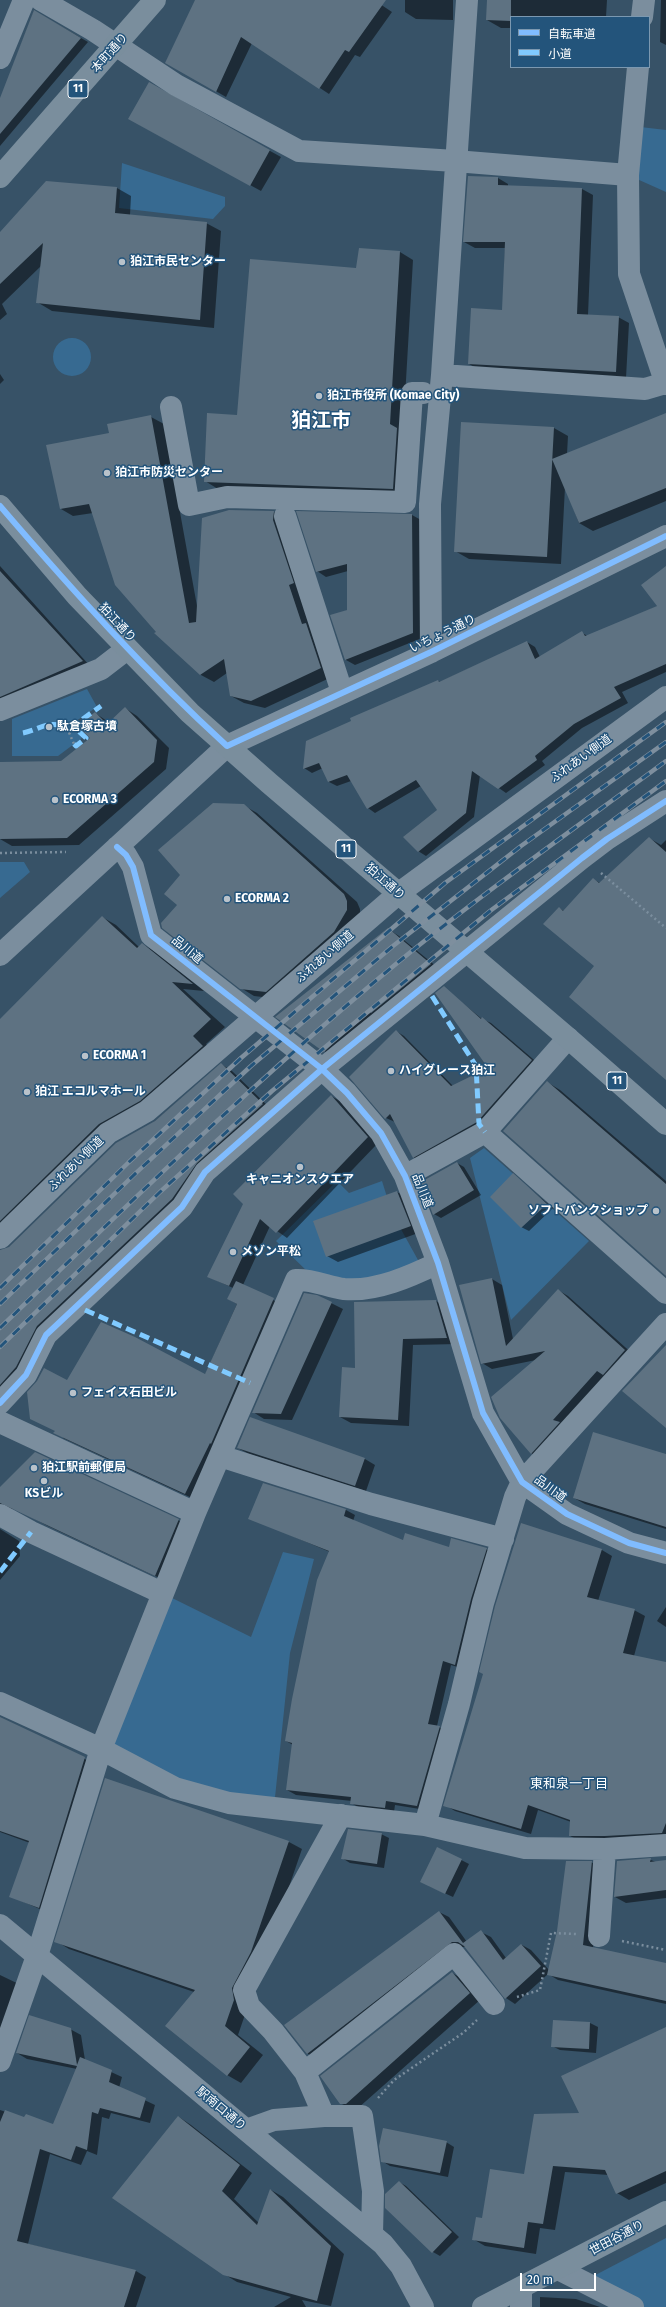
<!DOCTYPE html>
<meta charset="utf-8">
<style>
body{margin:0}
#map{position:relative;width:666px;height:2307px;overflow:hidden;background:#375267;font-family:"Fira Sans","Noto Sans JP",sans-serif}
canvas{display:block}
.legend{position:absolute;left:510px;top:16px;width:140px;height:52px;box-sizing:border-box;background:#23547b;border:1px solid #7b98b0;margin:0;padding:5px 7px;list-style:none;font-size:12px;color:#fff}
.legend li{display:flex;align-items:center;gap:8px;height:20px}
.legend b{width:20px;border:1px solid #7b98b0}
.scale{position:absolute;left:520px;top:2273px;width:76px;height:18px;box-sizing:border-box;border:2px solid #fff;border-top:0;padding-left:5px;font-size:12px;line-height:14px;white-space:nowrap;color:#fff;-webkit-text-stroke:3px #23547b;paint-order:stroke}
</style>
<div id="map">
<canvas width="666" height="2307"></canvas>
<ul class="legend">
<li><b style="height:5px;background:#80bcff"></b>自転車道</li>
<li><b style="height:5px;background:#80caff"></b>小道</li>
</ul>
<div class="scale">20 m</div>
</div>
<script>
const context = document.querySelector('canvas').getContext('2d');
context.lineJoin = 'round';
function fillPath(path, color) { context.fillStyle = color; context.fill(path, 'evenodd'); }
function stroke(path, color, width, dash) { context.strokeStyle = color; context.lineWidth = width; context.lineCap = dash ? 'butt' : 'round'; context.setLineDash(dash || []); context.stroke(path); }
function drawText(font, color, halo, rows, align = 'center') {
  context.font = font + ' "Fira Sans","Noto Sans JP",sans-serif'; context.lineWidth = 3; context.setLineDash([]); context.textBaseline = 'middle'; context.strokeStyle = halo; context.fillStyle = color; for (const [text, x, y, turn = 0] of rows) {
    context.save(); context.translate(x, y); context.rotate((+turn || 0) * Math.PI / 180); context.textAlign = isNaN(turn) ? turn : align; if (halo) context.strokeText(text, 0, 0); context.fillText(text, 0, 0); context.restore();
  }
}
const green = new Path2D(`
 M632 126 666 130V192L628 175Z
 M122 163 225 197V206L213 219 119 208Z
 M53 357a19 19 0 1 1 38 0a19 19 0 1 1-38 0Z
 M87 689 97 707 70 725 82 738 58 756H12V719Z
 M0 862H24L30 872 0 898Z
 M484 1148 589 1241 511 1320 470 1158Z
 M337 1181 349 1193 382 1181 392 1213 423 1269 362 1281 310 1274 276 1241Z
 M283 1552 314 1559 290 1653 274 1807 229 1803 101 1749 162 1593 251 1637Z
 M666 2238V2307H633L584 2281Z`);
const shadow = new Path2D(`
 M196 0H374L392 12 360 57 355 55 329 94 252 43 226 97 166 62Z
 M405 0H453V20L416 19 405 12Z
 M488 0H607L606 17H511V28H501L487 20Z
 M661 0H666V45L660 42Z
 M34 11 88 42 0 146V100Z
 M149 84 281 157 261 191 140 125Z
 M498 178 508 184V186L582 189 593 195 588 315 618 317 629 323 626 378 480 370 469 364 503 311 505 248H475L464 242Z
 M117 188 131 196 130 215 206 223 221 231 214 328 52 311 37 302 41 266 2 304 7 314 0 320V233Z
 M400 252 413 260 403 432 407 497 218 489 205 481 238 416 357 269Z
 M0 374 4 380 0 384Z
 M666 414V501L593 531 579 523 565 487 561 564 469 559 455 551 554 428 568 436 567 454Z
 M151 417 164 424 197 606 274 512 287 519 334 676 265 708 244 703 231 696 227 673 214 682 201 675 156 633 158 632 93 513 73 516 61 509 110 434Z
 M298 512 412 515 421 520 422 638 355 665 346 660 331 616 348 610V571L326 577 317 571Z
 M0 566 90 666 0 703Z
 M666 568V672L622 692 628 703 582 728 542 761 545 765 506 793 480 775 474 817 426 856 418 851 438 811 421 786 375 813 368 808 351 781 337 786 329 782 323 768 312 773 304 768 438 681 440 682 527 642 535 647 540 657 582 633 588 636 658 606Z
 M125 708 137 716 169 748 166 769 79 845 12 846 0 839V763L62 762 91 738 95 713 110 723Z
 M243 805 257 813 357 902 360 909V917L279 999 254 996 241 988 178 905Z
 M649 838 661 845 666 840V1079L559 908 564 911 593 879 600 883Z
 M102 917 116 925 139 947 142 944 156 952 204 991 183 989 225 1027 206 1044 216 1054 0 1237V1020Z
 M388 929 399 936 437 967 335 1057 324 1051Z
 M444 988 482 1019 491 1023 540 1065 485 1126 421 1161 413 1157 395 1122 386 1118 350 1077 396 1031 404 1036 453 1086 489 1068Z
 M221 1064 232 1071 273 1111 48 1332 0 1403V1256Z
 M547 1082 560 1090 666 1181V1276Z
 M331 1096 342 1102 378 1143 287 1238 270 1226 243 1285 283 1305 194 1499 63 1438 67 1381 205 1375 237 1304 228 1299 233 1288 209 1277Z
 M457 1163 464 1167 481 1195 441 1218 434 1214Z
 M513 1175 553 1208 529 1231 521 1227Z
 M397 1192 408 1198 421 1232 338 1262 327 1256Z
 M492 1279 502 1285 513 1339 558 1290 568 1296 635 1356 541 1459 531 1453 536 1360 492 1369 482 1363Z
 M317 1296 343 1309 292 1420 264 1419 253 1412Z
 M436 1301 447 1308 458 1344 413 1345 409 1426 351 1423 340 1417 356 1369Z
 M238 1448 365 1459 375 1465 366 1491 249 1454Z
 M666 1455V1529L585 1504 574 1498Z
 M264 1484 346 1510 355 1515 353 1521 403 1542 450 1548 486 1549 495 1554 464 1669 451 1665 437 1726 448 1732 426 1810 395 1805 394 1812 360 1808 351 1803 352 1801 296 1795 287 1790 293 1745 286 1741 330 1552 250 1518Z
 M0 1488 178 1520 189 1526 166 1581 48 1526 17 1509 4 1510 0 1514Z
 M522 1525 602 1550 612 1556 598 1601 634 1610 645 1616 634 1656 666 1664V1839L580 1841 570 1836 571 1822 538 1810 531 1834 455 1811 445 1805 484 1674Z
 M0 1529 19 1541 20 1556 0 1580Z
 M666 1607V1627L657 1621Z
 M0 1718 95 1764 49 1913 10 1896 30 1843 0 1832Z
 M381 1834 389 1838 384 1868 350 1863 342 1858Z
 M289 1842 302 1849 238 2035 263 2055 241 2083 227 2075 194 1992 69 1949 56 1941Z
 M438 1848 469 1864 453 1897 429 1886Z
 M651 1860 656 1862 666 1861V1898L626 1903 615 1897 618 1862Z
 M591 1862 601 1868 593 1948 666 1964V2004L558 1980 548 1974 515 2004 506 1998 466 1947H462L318 2059 308 2054 287 2027 439 1912 449 1917 467 1942 481 1932 491 1937 506 1958 522 1945 531 1950 549 1970Z
 M452 1973 463 1979 480 2000 357 2109H352L340 2103Z
 M0 1975 25 1987 0 2034Z
 M554 2021 590 2023 598 2027 596 2053 560 2050 552 2046Z
 M666 2028V2183L629 2200 617 2193 609 2175 565 2172 555 2230 540 2228 536 2254 485 2246 473 2239 483 2219 580 2114Z
 M70 2029 81 2035 85 2060 122 2077 119 2088 155 2105 150 2123 111 2113 109 2119 102 2117 97 2155 87 2151 81 2165 50 2154 28 2244 136 2271 146 2277 136 2307H0V2110L24 2118 54 2125 77 2069 27 2059 17 2053Z
 M179 2117 191 2125 252 2173 234 2199 259 2223 271 2190 283 2197 344 2254 331 2306 302 2300 306 2307H274L291 2297 237 2282 224 2274Z
 M446 2142 454 2147 448 2177 390 2166 382 2161Z
 M399 2182 406 2186 459 2237 440 2256 433 2252Z
 M540 2297 576 2299 600 2307H540Z`);
const building = new Path2D(`
 M195 0H386L349 52 345 50 319 89 241 37 216 92 165 63Z
 M487 0H511V21L486 20Z
 M34 10 81 38 0 134V98Z
 M149 82 270 150 250 186 128 119Z
 M468 176 498 177V185L582 188 577 314 619 316 616 372 468 364 471 308 502 310 505 242H463Z
 M46 181 117 187 115 213 207 222 200 320 36 303 43 243 0 284V232Z
 M359 248 400 251 390 424 397 428 393 489 204 482 207 413 237 415 250 259 356 268Z
 M666 413V488L579 523 552 459Z
 M151 415 189 623 196 622 202 518 229 510 274 511 273 520 294 583 289 585 302 624 306 623 321 668 251 701 230 696 224 659 200 675 154 633 156 632 115 585 89 504 60 509 46 445 109 433 107 424Z
 M461 422 554 427 547 557 454 552Z
 M296 511 412 514 413 633 345 660 330 615 347 610V564L316 572Z
 M666 566V664L614 687 621 698 574 724 535 756 537 760 498 789 472 771 466 813 418 852 403 837 437 810 416 780 367 809 347 775 328 782 319 763 303 769 306 741 351 721 350 718 438 680 439 682 527 641 535 659 582 631 585 636 657 606 641 585Z
 M0 571 83 661 0 697Z
 M125 707 157 740 154 762 67 838 0 839V762L61 761 90 738 78 726 95 712 107 724Z
 M213 803 244 804 344 894 347 901V910L334 932 266 992 240 989 162 928 161 923 177 905 164 894 180 875 158 850Z
 M649 837 666 852V1080L569 997 594 966 543 924 559 907 563 911 593 878 599 883Z
 M102 916 137 948 142 943 193 984 172 982 211 1019 193 1036 203 1046 140 1101 99 1124 0 1221V1019Z
 M388 928 431 964 371 1013 369 1010 324 1052 275 1017Z
 M444 986 481 1019 482 1017 532 1060 477 1122 413 1158 390 1114 385 1119 349 1077 396 1030 451 1086 488 1068 435 993Z
 M221 1063 263 1104 197 1163 172 1199 37 1326 16 1367 0 1385V1250L9 1247 116 1143 155 1121Z
 M547 1081 666 1184V1276L503 1131Z
 M331 1095 368 1137 276 1233 260 1219 229 1286 207 1277 243 1204 233 1194Z
 M457 1162 474 1190 433 1215 421 1182Z
 M513 1173 547 1204 521 1228 490 1197Z
 M397 1191 411 1226 326 1257 313 1221Z
 M492 1278 506 1346 558 1289 625 1350 603 1375 597 1371 553 1420 560 1422 531 1454 500 1418 491 1397 545 1351 481 1364 459 1285Z
 M236 1281 274 1298 211 1444 210 1443 185 1494 53 1433 55 1431 30 1419 27 1392 37 1381 44 1368 67 1380 101 1322 135 1337 205 1374 237 1304 227 1299Z
 M304 1293 317 1295 332 1302 281 1414 252 1413Z
 M436 1300 447 1338 403 1339 398 1420 339 1417 342 1367 355 1368 354 1302Z
 M666 1345V1428L622 1391Z
 M250 1417 365 1458 355 1486 237 1448Z
 M593 1432 666 1454V1527L573 1498Z
 M35 1452 179 1519 155 1576 0 1503V1487Z
 M263 1483 346 1509 344 1516 403 1540 405 1533 449 1547 451 1538 487 1548 471 1599 455 1665 443 1661 428 1724 440 1726 417 1806 386 1801 385 1808 350 1804 351 1797 286 1790 292 1743 285 1741 292 1699 317 1580 329 1551 248 1519Z
 M521 1523 602 1549 587 1597 635 1609 623 1653 666 1662V1823L662 1833 605 1836H569L570 1820 528 1805 521 1829 443 1806 483 1674 479 1672 495 1606Z
 M0 1717 85 1757 39 1908 9 1897 29 1841 0 1831Z
 M105 1778 289 1841 251 1952 232 1988 234 2000 225 2026 250 2047 227 2076 165 2026 195 1990 54 1942Z
 M348 1829 382 1833 377 1864 341 1859Z
 M437 1847 462 1859 445 1894 420 1882Z
 M651 1858 650 1862 666 1860V1890L614 1897 617 1861Z
 M566 1861H592L583 1945 666 1963V2001L547 1975 557 1931Z
 M439 1911 463 1943 481 1930 503 1960 521 1944 541 1966 505 1999 464 1946 458 1942H452L307 2054 284 2025Z
 M452 1972 470 1993 346 2104H340L320 2076Z
 M29 2015 71 2028 77 2065 80 2057 112 2070 109 2082 146 2098 140 2118 100 2108 98 2114 92 2112 87 2150 76 2146 71 2160 40 2149 17 2241 136 2270 124 2307H0V2122L5 2110 24 2117 26 2114 53 2124 77 2066 16 2053Z
 M553 2020 590 2022 589 2049 551 2047Z
 M666 2027V2171L616 2194 605 2170 553 2166 543 2224 528 2222 524 2248 472 2240 476 2217 482 2218 490 2169 524 2174 534 2114 579 2113 561 2076Z
 M178 2116 240 2165 222 2191 257 2225 270 2189 331 2246 317 2301 223 2275 112 2198Z
 M383 2128 447 2141 440 2173 381 2162 379 2146Z
 M399 2181 452 2232 432 2253 385 2208V2194Z`);
const path = new Path2D(`
 M62 726 68 730 74 744
 M0 853 66 852
 M601 873 666 928
 M622 1941 666 1950
 M517 1997 540 1990 551 1933 576 1934
 M378 2098 394 2080 463 2033 477 2020`);
const minor = new Path2D(`
 M41 0 93 30 176 85 299 151 455 161 628 175
 M642 17 644 0
 M0 58 24 0
 M638 67 628 175 629 274 666 384
 M442 375 645 389 665 383
 M171 407 189 505 227 497 405 502 412 393H423
 M285 516 342 692
 M431 652 430 504 442 375 467 0
 M0 710 101 669 127 649
 M117 847 126 855 133 867 151 935 322 1069 347 1093 381 1133 405 1176 438 1263 483 1413 522 1482 567 1514 629 1543 666 1553
 M0 955 227 746 431 652 666 536
 M485 1132 666 1293
 M405 1176 485 1132 568 1038
 M0 1238 108 1133 147 1111 399 893 666 697
 M0 1403 26 1375 46 1335 182 1207 205 1172 322 1069 582 858 607 839 666 801
 M0 1422 195 1513
 M220 1456 371 1504 503 1539
 M0 1515 31 1532 162 1593
 M0 1703 101 1749 175 1788 229 1803 425 1825 525 1848 605 1849 666 1845
 M425 1825 459 1704 483 1603 515 1497 522 1482 666 1324
 M0 1925 383 2244 401 2266 423 2307
 M599 1936 605 1849
 M0 2061 37 1956 101 1749 195 1513 296 1280C313 1279 328 1287 344 1289 376 1292 411 1276 438 1263
 M305 2072 454 1954 494 2004
 M324 2116 305 2072 273 2031 249 2006 244 1990 341 1815
 M246 2130 274 2120 324 2116H362L373 2191 372 2234
 M558 2269 633 2307
 M521 2307V2288`);
const major = new Path2D(`
 M0 177 155 0
 M0 506 77 596 190 713 269 783 568 1038 666 1124
 M483 2307 666 2212`);
const rail = new Path2D(`
 M0 1288 129 1162 241 1058 382 937 445 883 666 722
 M0 1304 137 1172 251 1066 393 946 521 846 666 742
 M0 1328C131 1201 261 1075 402 959 487 890 578 826 666 761
 M0 1347 160 1192 272 1091 490 911 666 781`);
const quiet = new Path2D(`
 M23 733C38 730 47 721 62 726
 M74 744 76 746 86 738 73 726 101 706
 M432 996 476 1066 479 1124 485 1132
 M85 1310 250 1383
 M0 1572 31 1532`);
const cycleway = new Path2D(`
 M0 506C72 590 145 671 227 746L431 652 666 536
 M117 847 126 855 133 867 151 935 322 1069 347 1093 381 1133 405 1176 438 1263 483 1413 522 1482 567 1514 629 1543 666 1553
 M0 1403 26 1375 46 1335 182 1207 205 1172 322 1069 582 858 607 839 666 801`);
const markers = [
 [122,262,4,"#b9c2ca"],
 [319,396,4,"#b9c2ca"],
 [107,473,4,"#b9c2ca"],
 [49,727,4,"#b9c2ca"],
 [55,800,4,"#b9c2ca"],
 [227,899,4,"#b9c2ca"],
 [85,1056,4,"#b9c2ca"],
 [391,1071,4,"#b9c2ca"],
 [27,1092,4,"#b9c2ca"],
 [300,1167,4,"#b9c2ca"],
 [656,1211,4,"#b9c2ca"],
 [233,1252,4,"#b9c2ca"],
 [73,1393,4,"#b9c2ca"],
 [34,1468,4,"#b9c2ca"],
 [44,1481,4,"#b9c2ca"]
];
const shields = [
 [78,89,20],
 [346,849,20],
 [617,1081,20]
];
const shieldNames = [
 ["11",78,89],
 ["11",346,849],
 ["11",617,1081]
];
const streetNames = [
 ["本町通り",110,53,-49],
 ["狛江通り",117,623,47],
 ["いちょう通り",443,634,-26],
 ["ふれあい側道",581,759,-36],
 ["狛江通り",385,882,41],
 ["品川道",187,950,39],
 ["ふれあい側道",325,957,-41],
 ["ふれあい側道",76,1164,-44],
 ["品川道",422,1191,68],
 ["品川道",550,1489,36],
 ["駅南口通り",221,2109,40],
 ["世田谷通り",617,2238,-28]
];
const poiNames = [
 ["狛江市民センター",130,262],
 ["狛江市役所 (Komae City)",327,396],
 ["狛江市防災センター",115,473],
 ["駄倉塚古墳",57,727],
 ["ECORMA 3",63,800],
 ["ECORMA 2",235,899],
 ["ECORMA 1",93,1056],
 ["ハイグレース狛江",399,1071],
 ["狛江 エコルマホール",35,1092],
 ["キャニオンスクエア",300,1180,"center"],
 ["ソフトバンクショップ",648,1211,"right"],
 ["メゾン平松",241,1252],
 ["フェイス石田ビル",81,1393],
 ["狛江駅前郵便局",42,1468],
 ["KSビル",44,1494,"center"]
];
const neighbourhoodNames = [
 ["東和泉一丁目",569,1784]
];
const townNames = [
 ["狛江市",321,421]
];
fillPath(green, '#376a91');
fillPath(shadow, '#0007');
fillPath(building, '#5e7282');
stroke(path, '#7b8e9e', 2.5, [2, 3]);
stroke(minor, '#7b8e9e', 22);
stroke(major, '#7a8e9d', 22);
stroke(rail, '#7e8f9e', 4.5);
stroke(rail, '#23547b', 3, [9]);
stroke(quiet, '#80caff', 5, [10, 5]);
stroke(cycleway, '#80bcff', 6);
for (const [x, y, r, color] of markers) { const dot = new Path2D(); dot.arc(x, y, r, 0, 2 * Math.PI); context.fillStyle = color; context.fill(dot); stroke(dot, '#23547b', 1.5); }
for (const [x, y, w] of shields) { const box = new Path2D(); box.roundRect(x - w / 2, y - 9, w, 18, 3); context.fillStyle = '#23547b'; context.fill(box); stroke(box, '#fff', 1); }
drawText('bold 11px', '#fff', null, shieldNames);
drawText('12px', '#fff', '#23547b', streetNames);
drawText('bold 12px', '#fff', '#23547b', poiNames, 'left');
drawText('13px', '#fff', '#23547b', neighbourhoodNames);
drawText('bold 20px', '#fff', '#23547b', townNames);
</script>
